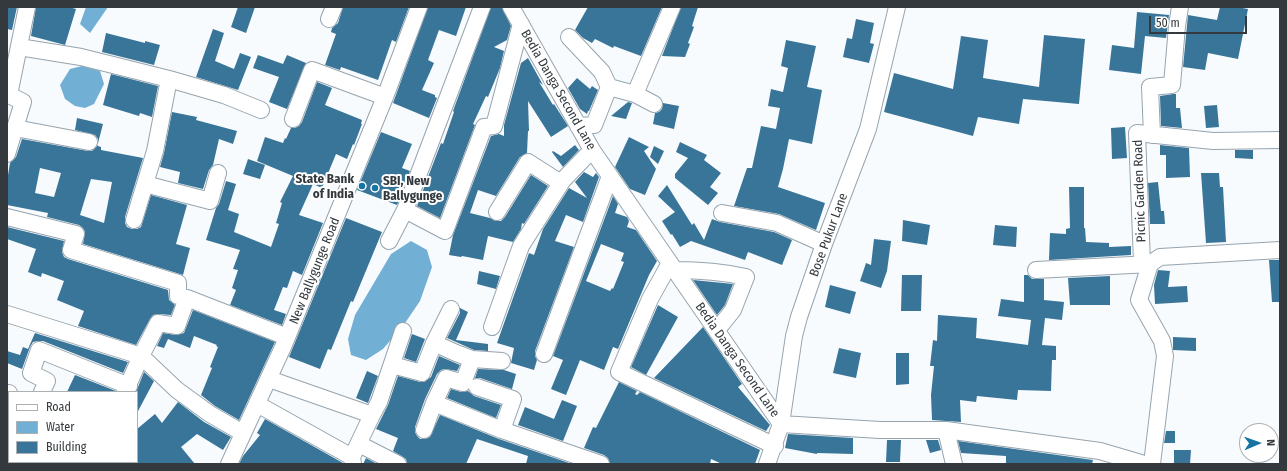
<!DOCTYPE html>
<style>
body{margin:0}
#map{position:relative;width:1287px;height:471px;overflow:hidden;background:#f8fbfd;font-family:"Fira Sans Condensed",sans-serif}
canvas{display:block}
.frame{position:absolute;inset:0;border:8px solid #33393d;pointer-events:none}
.legend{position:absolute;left:8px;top:391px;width:130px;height:72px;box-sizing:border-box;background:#fff;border:1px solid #adb0b1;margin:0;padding:5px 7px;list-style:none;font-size:12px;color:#33393d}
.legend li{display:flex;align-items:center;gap:8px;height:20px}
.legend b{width:20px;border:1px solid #adb0b1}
.north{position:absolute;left:1239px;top:423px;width:40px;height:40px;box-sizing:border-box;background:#fff;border:1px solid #adb0b1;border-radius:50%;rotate:88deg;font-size:11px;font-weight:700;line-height:16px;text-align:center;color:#33393d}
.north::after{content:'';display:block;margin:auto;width:14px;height:18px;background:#1574a2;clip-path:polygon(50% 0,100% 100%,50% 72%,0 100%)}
.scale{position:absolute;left:1149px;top:16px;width:98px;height:18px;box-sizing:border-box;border:2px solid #33393d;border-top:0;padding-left:5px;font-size:12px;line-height:14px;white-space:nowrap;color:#33393d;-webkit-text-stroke:3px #fff;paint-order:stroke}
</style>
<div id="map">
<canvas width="1287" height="471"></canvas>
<div class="frame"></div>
<ul class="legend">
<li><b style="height:5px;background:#fff"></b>Road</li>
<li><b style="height:11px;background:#72afd5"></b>Water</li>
<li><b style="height:11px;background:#387598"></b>Building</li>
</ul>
<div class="north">N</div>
<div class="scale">50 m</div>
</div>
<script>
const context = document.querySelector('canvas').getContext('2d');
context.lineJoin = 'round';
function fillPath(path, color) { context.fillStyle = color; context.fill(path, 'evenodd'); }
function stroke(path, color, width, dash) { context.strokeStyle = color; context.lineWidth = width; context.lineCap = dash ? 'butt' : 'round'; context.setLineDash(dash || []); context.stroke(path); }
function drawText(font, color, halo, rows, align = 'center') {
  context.font = font + ' "Fira Sans Condensed",sans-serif'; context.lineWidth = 4; context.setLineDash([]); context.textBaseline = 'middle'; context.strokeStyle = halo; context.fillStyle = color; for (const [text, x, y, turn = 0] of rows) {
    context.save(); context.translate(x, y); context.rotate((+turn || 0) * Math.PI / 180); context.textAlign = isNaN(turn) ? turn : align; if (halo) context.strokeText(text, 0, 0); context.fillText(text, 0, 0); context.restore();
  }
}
const water = new Path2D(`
 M86 7H108L90 33 80 24Z
 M82 66 100 71 104 84 94 104 85 108 75 106 65 99 60 85 70 69Z
 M411 241 427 250 432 267 420 301 403 326 383 349 366 360 351 355 348 339 355 315 391 254Z`);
const building = new Path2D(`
 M7 7H17L12 30 7 29Z
 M36 7H69L76 9 65 45 31 36Z
 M238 7H255L246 33 231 27Z
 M343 7H409L396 42 392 40 378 80 341 67 340 70 325 65 336 34 331 32 332 28 338 23Z
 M428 7H466L456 36 439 30 428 60 434 63 422 90 435 95V97L437 98 429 118 393 103Z
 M491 7H502L511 26 507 40 494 47 504 51 500 68 488 97 486 96 473 124 475 125 440 218 417 206 441 143 443 144 454 112 453 111Z
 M588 7H662L641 56 614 46 613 48 595 39 592 43 583 38 575 30Z
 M681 7H698L692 26 694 27 688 43 690 44 685 57 662 56Z
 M1220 7H1237L1248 9 1238 59 1208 53 1205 70 1183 67 1188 15 1217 20Z
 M1137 12 1169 15 1166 38 1145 36 1141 74 1109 70 1112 45 1134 48Z
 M856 19 874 23 870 43 874 44 869 63 843 57 847 38 852 39Z
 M213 29 224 33 215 61 234 69 240 53 251 57 238 90 196 77Z
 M106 33 145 43V41L160 45 154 65 102 52Z
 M1044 35 1085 39 1079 104 1023 99 1019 124 978 117 973 136 884 112 894 73 953 89 961 36 988 40 983 78 1039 87Z
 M786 40 816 46 807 87 822 90 812 144 789 139 783 169 778 187 825 203 816 230 779 214 734 206 747 168H752L761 126 776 129 780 108 768 106 771 89 783 92 788 68 781 66Z
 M258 55 283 64 287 55 306 63 287 109 269 102 279 77 253 68Z
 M528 58 543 85 539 82 553 105 554 104 568 126 551 137 528 101 529 131H528L527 153 520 157 496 196 478 190 470 213 490 218 496 221H501L505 217 531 175 548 186 524 224 522 223 521 229 513 242 488 236 483 260 462 256 461 257 449 255 453 235 491 136 499 134 504 136V125L521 63Z
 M111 74 158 86 152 117 140 113 139 116 103 105Z
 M577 78 590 89 592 86 598 90 589 111H588L587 114 580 109 568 88Z
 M317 82 332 88 325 105 362 120 361 124H362L354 145 353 144 347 159 336 154 322 188 313 184 299 215 323 223 302 275 293 271 287 288 283 287 274 310 286 314 282 325 230 305 236 290 232 288 238 270 233 269 240 250 206 240 216 208 219 204 226 181 236 184 228 210 239 214 234 232 271 247 279 224 276 223 282 203 280 202 293 176 257 161 265 137 283 143 285 138 286 139 291 128H295L299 126 302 122Z
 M1173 94H1176V108H1180L1182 128 1161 126 1160 96Z
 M628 102 632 103 626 119 611 116Z
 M663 103 679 106 674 129 653 124 655 113 659 112 662 109Z
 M1217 105 1219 127 1206 128 1204 106Z
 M172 112 197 117 196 120 237 131 233 144 219 139 213 165 209 170 203 189 178 183 180 172 160 167 164 153Z
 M77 118 103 124 98 143V139L95 135 75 130Z
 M1125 127 1127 158 1112 159 1111 128Z
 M381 132 412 144 402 168 410 171 397 205 357 190Z
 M629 137 649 147 644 151 656 169 645 195 630 189 615 167Z
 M22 139 88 151H92L98 145V146L101 147V150L143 158 125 217V223L127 227 132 229H137L141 227 151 195 187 205 176 244 190 248 183 275 83 244 85 232 83 228 79 225 47 217 48 213 7 205V181L10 163 16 157ZM40 168 61 173 54 197 35 193ZM91 179 112 182 104 223 80 215Z
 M680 142 707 155 704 160 721 173 710 187 718 193 708 205 675 178V174L688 158 676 152Z
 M575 145 579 150 563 167 552 152 553 151 561 156Z
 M1160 145 1189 148 1190 177 1166 178V155H1160Z
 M654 146 664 151 658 164 650 157Z
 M1235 150H1253V159L1235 158Z
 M248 159 265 165 260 179 243 174Z
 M584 172 593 177 596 173 599 177 583 222 566 215 555 241 574 247 535 351V356L537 360 534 370 511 363 514 348 497 343 529 253 534 255 543 229 569 188 587 198 575 182Z
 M1201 173H1219L1220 187H1223L1226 242 1206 243Z
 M1158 182 1161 211H1164L1165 224H1150L1148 183Z
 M667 185 692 225 694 223 704 240 712 219 720 222 774 232 792 240 782 265 748 252 745 260 691 241 680 247 672 234 671 235 662 221 675 212 658 196Z
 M1069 187H1084V228H1085L1086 242 1109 243V247L1131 246V255L1049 260 1050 233 1066 234V229L1070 228Z
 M613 196 618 204 615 213 627 217 629 221 627 227 636 230 657 261 649 275 618 349 613 347 604 370 580 360 566 395 551 389 563 360 553 356ZM601 244 624 253 621 261 624 262 613 289 612 288 610 291 586 281Z
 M346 218 382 232 353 302 351 301 331 350 328 349 320 369 289 357Z
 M903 220 930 225 927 245 902 241Z
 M995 225 1017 227 1016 247 993 245Z
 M7 227 64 241 62 252 64 257 68 259 168 290 169 300 175 305 171 315 159 314 153 315 150 319 136 345 78 326 84 311 57 300 64 281 42 273 41 277 28 272 36 249 7 239Z
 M874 239 891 241 887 271 881 288 860 281 866 263 871 265Z
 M1269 260H1280V302H1272Z
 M1158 270 1170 271 1168 287 1187 286 1188 302 1155 304 1154 285Z
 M479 271 500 276 496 289 477 284Z
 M902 275H922L921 311H901Z
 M1024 275H1028L1032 279H1044V300L1064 302 1062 320 1045 318 1042 345 1056 346V360H1052L1051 391 1018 390 1017 400 977 396 976 402 960 400 961 422 932 420 931 395 934 366H930L933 340 937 341 938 315 977 318 976 338 1028 345 1031 320 998 316 1001 299 1024 302Z
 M1110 276V305H1070L1068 278Z
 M693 280 733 284 725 305 717 315Z
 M830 285 856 292 850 314 825 307Z
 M658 305 678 317 646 375 631 367Z
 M460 308 468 312 456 340 488 344V351L474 350 447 338 460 313Z
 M193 310 275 342 239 420 215 406 201 395 212 368 210 367 218 347 216 346 217 345 194 336 190 348 168 339 164 348 157 346 163 333 176 335 184 333Z
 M703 327 742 384 738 387 770 425 766 431 654 378Z
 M35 333 128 362 123 373 43 341H38L33 342 30 347 22 369 7 363V351L20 355 23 347 28 349Z
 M412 334 425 339 416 362 404 358Z
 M1173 337 1196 338V351L1173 350Z
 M839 348 861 353 856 378 833 373Z
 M896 353H909V384L896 385Z
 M439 356 460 365 457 371 445 369 441 370 437 374 425 399 415 427V432L417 436 420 439H425L430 437 440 415 499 439 572 464H526L528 456 477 439 466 464H407L406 459 393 451 398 438 376 429 388 405 398 376 420 382H424L431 377Z
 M478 369 504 370 516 374 512 389 480 378H475Z
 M367 371 378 376 368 403 356 398Z
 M144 372 154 381 137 413 136 392Z
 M75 375 116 391V392H67Z
 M619 382 637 391 635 394 637 395 640 392 760 450 755 464H722L711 459 710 464H610L608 458 604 455 584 448 593 427 596 428Z
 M451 389 461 392 468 391 474 396 501 405 496 418 447 398Z
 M562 400 577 406 563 441 518 425 525 407 554 419Z
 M178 402 204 422 231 437 223 450 197 434 181 447 195 464H137V429L155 414 162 423Z
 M265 419 343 463V464H239L243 456 260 435 257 433Z
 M1166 431H1175V443H1164Z
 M788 434 853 438V454L817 453V454L785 448Z
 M887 440H901L900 462H886Z
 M926 440H938L941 450 930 453Z
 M958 441 1093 460 1092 464H1006V456L961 453Z
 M1174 450H1191L1190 464H1174Z
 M366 458 377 464H363Z`);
const minor = new Path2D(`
 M511 7 592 150 781 424 880 430H946L1100 451 1144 464
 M329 19 334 7
 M569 37 602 72 609 87
 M19 47 81 57 169 79 155 151 134 220
 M169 79 224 95 261 110
 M635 94 672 7
 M293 119 312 70 385 97
 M578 126 594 125 609 87 635 94 654 104
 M15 128 89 142
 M1152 135 1150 87 1172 85 1177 26 1180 7
 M7 154 23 102 9 95 27 7
 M145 184 210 201 218 173
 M405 210 445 231 484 127 494 126 521 24
 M497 212 528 162 561 183
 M722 213 777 223 824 244
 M7 217 76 234 71 250 178 283V296L187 298
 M389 241 405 210 482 7
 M670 263 650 299 619 372 775 446
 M1150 264 1142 263 1137 133 1213 141 1280 140
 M675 270C699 270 723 272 746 277L733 310 717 330
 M1036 270 1150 264
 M451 309 434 343 456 353 472 359
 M7 314 141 356 177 390 210 414 243 433
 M492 327 521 246 563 180 592 150
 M544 354 610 176
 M392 365 422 373 434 343
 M269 379 372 415 352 457 353 464
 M477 387 513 399 502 430
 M42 392 47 381 31 373 39 350 129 386
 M125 392 141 356 158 323 177 326 187 298 287 337
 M7 393H9
 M434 403 502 430 601 464
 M257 404 352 457
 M372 415 379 402 403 331
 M424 430 434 403 446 378 463 383 472 359 502 361
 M946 430 954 464
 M7 442 9 443
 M359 444 398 464
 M229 464 283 347 385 97 419 7
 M767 464 781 424 794 336 799 317 824 244 868 129 897 7
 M1152 464 1165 356 1162 341 1139 300 1150 264 1160 257 1280 250`);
const markers = [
 [362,186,4,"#1574a2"],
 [375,188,4,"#1574a2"]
];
const streetNames = [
 ["Bedia Danga Second Lane",558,90,60],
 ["Picnic Garden Road",1140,191,-92],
 ["Bose Pukur Lane",829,235,-70],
 ["New Ballygunge Road",315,271,-68],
 ["Bedia Danga Second Lane",737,360,55]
];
const poiNames = [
 ["State Bank",354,179],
 ["of India",354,194],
 ["SBI, New",383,181,"left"],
 ["Ballygunge",383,196,"left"]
];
fillPath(water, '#72afd5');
fillPath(building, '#387598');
stroke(minor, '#96a4ae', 18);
stroke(minor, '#fff', 16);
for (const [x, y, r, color] of markers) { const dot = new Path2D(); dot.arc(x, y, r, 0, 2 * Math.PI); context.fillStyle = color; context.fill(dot); stroke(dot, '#fff', 1.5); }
drawText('13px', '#33393d', '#fff', streetNames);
drawText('bold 13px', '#33393d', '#fff', poiNames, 'right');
</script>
